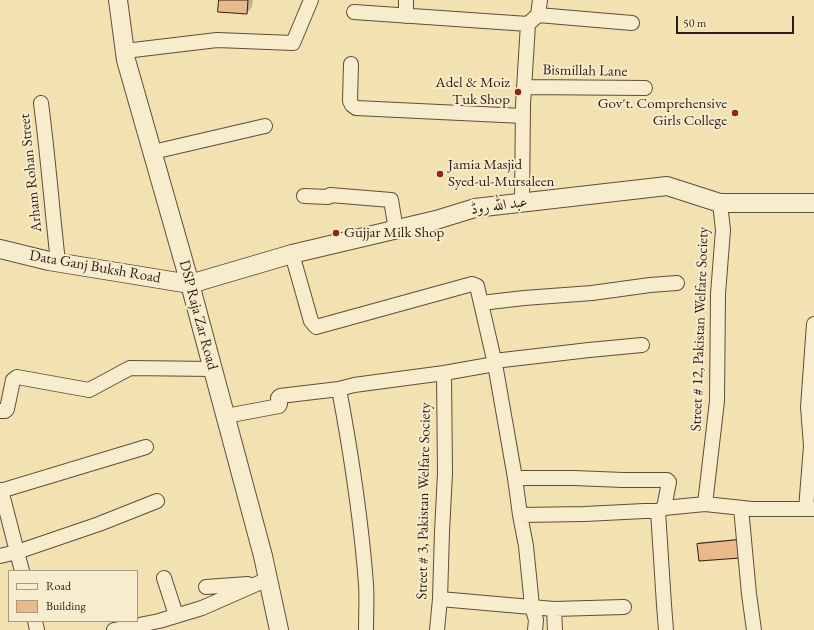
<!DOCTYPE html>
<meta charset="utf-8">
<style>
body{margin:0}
#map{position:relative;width:814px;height:630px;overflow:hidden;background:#f2e1b1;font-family:"EB Garamond",serif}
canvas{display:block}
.legend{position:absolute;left:8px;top:570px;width:130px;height:52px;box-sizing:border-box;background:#f7eccc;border:1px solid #a79983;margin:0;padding:5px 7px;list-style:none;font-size:12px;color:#2f1c15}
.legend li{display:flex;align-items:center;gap:8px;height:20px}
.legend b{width:20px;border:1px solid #a79983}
.scale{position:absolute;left:676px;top:16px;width:118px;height:18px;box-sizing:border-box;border:2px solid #2f1c15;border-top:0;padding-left:5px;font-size:12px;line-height:14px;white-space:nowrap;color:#2f1c15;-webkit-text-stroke:3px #f7eccc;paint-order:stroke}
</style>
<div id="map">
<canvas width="814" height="630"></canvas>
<ul class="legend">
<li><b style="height:5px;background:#f7eccc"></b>Road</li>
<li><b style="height:11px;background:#e9b88b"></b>Building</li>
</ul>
<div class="scale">50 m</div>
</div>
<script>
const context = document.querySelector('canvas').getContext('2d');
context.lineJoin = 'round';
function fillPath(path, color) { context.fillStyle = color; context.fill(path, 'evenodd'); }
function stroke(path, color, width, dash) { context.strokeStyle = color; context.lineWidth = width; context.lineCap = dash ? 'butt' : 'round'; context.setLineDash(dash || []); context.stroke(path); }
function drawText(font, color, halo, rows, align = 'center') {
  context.font = font + ' "EB Garamond",Amiri,serif'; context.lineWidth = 4; context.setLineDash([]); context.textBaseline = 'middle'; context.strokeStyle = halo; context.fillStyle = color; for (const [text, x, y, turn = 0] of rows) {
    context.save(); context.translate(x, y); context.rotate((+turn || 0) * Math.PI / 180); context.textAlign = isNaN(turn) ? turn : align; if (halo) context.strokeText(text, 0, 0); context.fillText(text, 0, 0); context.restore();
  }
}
const shadow = new Path2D(`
 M220 0H253L252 7 247 13Z
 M739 539 741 555 698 544 700 542Z`);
const building = new Path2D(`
 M219 0H248L247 14 218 12Z
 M738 540 740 558 699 561 697 544Z`);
const minor = new Path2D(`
 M354 12 528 24
 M538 15 632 23
 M406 16V0
 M125 51 217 40 293 43 311 0
 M351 64 350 101 352 105 356 108 523 116
 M524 87 645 88
 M41 103C48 156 52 209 58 262
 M153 152 265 126
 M304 196 328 197 330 195 391 200 396 230
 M522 203 523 105 528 24 538 15 540 0
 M292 254 311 321 316 327 472 284 477 286 495 364 515 478 520 515 526 546 532 606 536 620 535 630
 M481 303 524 298 592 293 650 285 677 283
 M494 361 589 350 642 345
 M339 389C351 453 361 518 366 584 367 599 366 615 366 630
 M0 411H5L7 409 13 380 17 377 89 390 130 368 213 369
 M226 416 279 406 280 404 278 398 280 396 339 389 354 385 444 373 495 364
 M515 478H574L623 480H667L669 482 664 508
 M1 490 22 571
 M0 491 146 447
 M705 504 717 401 718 294 723 230 720 203
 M741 508 749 594 754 630
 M806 509 811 446 808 407 814 324
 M658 511 664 605 666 630
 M520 515 585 514 644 511H658L664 508 705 504 752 509H814
 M0 556 17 552 99 524 157 501
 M164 578 176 615
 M206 587 248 584
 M440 599 554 609 555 630
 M554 609 624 607
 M35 621 37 630
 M114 630 159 621 202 608 268 579
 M437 630 440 599 442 532 445 473 444 373`);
const tertiary = new Path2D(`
 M118 0 126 60 190 284 263 556 279 630
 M0 249 49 261 190 284 292 254 436 220 475 208 667 186 720 203H814`);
const markers = [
 [518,92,4,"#8f2418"],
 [735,113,4,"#8f2418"],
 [440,174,4,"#8f2418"],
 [336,233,4,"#8f2418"]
];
const streetNames = [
 ["Bismillah Lane",585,71,1],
 ["Arham Rohan Street",31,173,-96],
 ["عبد اللہ روڈ",499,206,-8],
 ["Data Ganj Buksh Road",95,267,10],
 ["DSP Raja Zar Road",198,315,75],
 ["Street # 12, Pakistan Welfare Society",700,329,-88],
 ["Street # 3, Pakistan Welfare Society",424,501,-89]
];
const poiNames = [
 ["Adel & Moiz",510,83],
 ["Tuk Shop",510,100],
 ["Gov't. Comprehensive",727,104],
 ["Girls College",727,121],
 ["Jamia Masjid",448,165,"left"],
 ["Syed-ul-Mursaleen",448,182,"left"],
 ["Gujjar Milk Shop",344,233,"left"]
];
fillPath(shadow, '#0003');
fillPath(building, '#e9b88b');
stroke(building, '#2f1c15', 1);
stroke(minor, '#604d3c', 16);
stroke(tertiary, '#604d3c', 20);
stroke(minor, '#f7eccc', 14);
stroke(tertiary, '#f7eccc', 18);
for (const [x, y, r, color] of markers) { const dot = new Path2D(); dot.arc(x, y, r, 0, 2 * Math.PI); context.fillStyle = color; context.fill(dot); stroke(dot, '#f7eccc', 1.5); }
drawText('15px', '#2f1c15', '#f7eccc', streetNames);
drawText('15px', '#2f1c15', '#f7eccc', poiNames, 'right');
</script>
